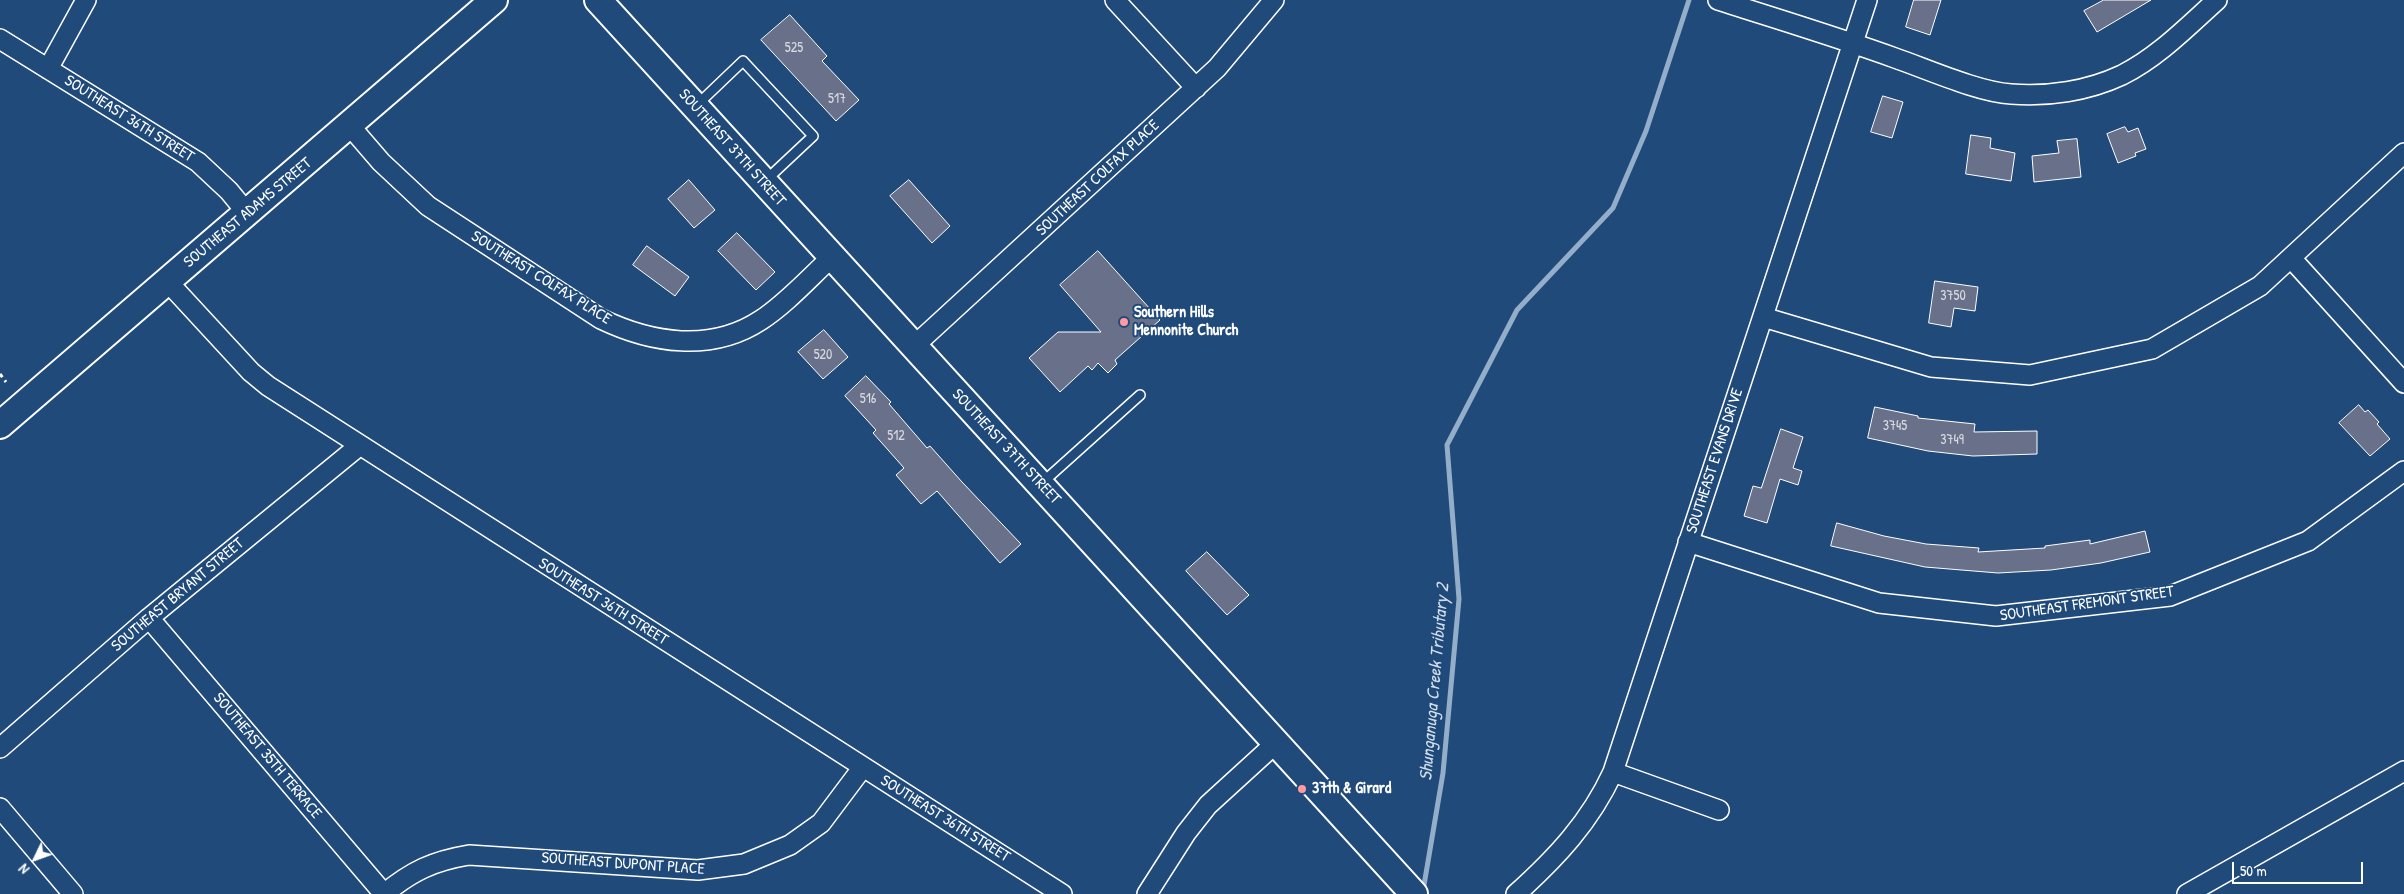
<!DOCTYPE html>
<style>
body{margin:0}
#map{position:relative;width:2404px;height:894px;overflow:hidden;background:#1f4a7a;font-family:"Patrick Hand",sans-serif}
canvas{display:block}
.north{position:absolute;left:10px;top:834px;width:50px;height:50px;-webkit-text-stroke:4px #1f4a7a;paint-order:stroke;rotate:228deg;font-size:14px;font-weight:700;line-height:20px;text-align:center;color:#fff}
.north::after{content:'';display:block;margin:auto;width:18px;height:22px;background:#fff;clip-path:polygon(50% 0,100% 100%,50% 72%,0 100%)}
.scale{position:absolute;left:2232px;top:862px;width:131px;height:22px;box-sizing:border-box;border:2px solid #fff;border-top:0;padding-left:6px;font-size:15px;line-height:18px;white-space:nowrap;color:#fff;-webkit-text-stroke:4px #1f4a7a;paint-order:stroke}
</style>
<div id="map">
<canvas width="2404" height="894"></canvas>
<div class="north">N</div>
<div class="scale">50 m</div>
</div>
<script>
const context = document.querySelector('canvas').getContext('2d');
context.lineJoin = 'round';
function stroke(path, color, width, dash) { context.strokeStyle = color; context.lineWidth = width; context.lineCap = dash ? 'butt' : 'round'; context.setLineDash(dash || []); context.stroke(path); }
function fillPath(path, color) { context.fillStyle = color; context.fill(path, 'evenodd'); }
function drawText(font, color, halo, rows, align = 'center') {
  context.font = font + ' "Patrick Hand",sans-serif'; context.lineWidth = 4; context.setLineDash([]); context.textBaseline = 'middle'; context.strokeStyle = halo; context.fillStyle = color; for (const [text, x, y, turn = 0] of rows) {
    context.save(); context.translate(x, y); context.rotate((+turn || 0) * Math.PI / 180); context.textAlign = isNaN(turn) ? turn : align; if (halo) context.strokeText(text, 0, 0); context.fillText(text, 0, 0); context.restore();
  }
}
const stream = new Path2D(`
 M1423 891 1443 773 1459 599 1447 445 1517 310 1613 208 1646 131 1689 0`);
const building = new Path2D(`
 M1914 0H1941L1930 35 1906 27Z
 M2104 0H2151L2097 32 2084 11Z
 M790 15 827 56 822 61 859 100 836 121 761 40Z
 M1883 96 1903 102 1892 138 1871 132Z
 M2125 127 2128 132 2138 128 2146 149 2135 153 2136 156 2118 163 2107 134Z
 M1971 135 1991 138 1990 148 2015 153 2011 181 1966 174Z
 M2077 139 2081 177 2034 182 2032 156 2059 153 2057 141Z
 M689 180 715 210 694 228 668 199Z
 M909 180 950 226 932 243 890 196Z
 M737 233 775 272 756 290 718 251Z
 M647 246 689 277 675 296 633 265Z
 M1098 251 1160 320 1115 360 1117 364 1108 373 1098 363 1092 370 1088 366 1060 392 1029 358 1058 332H1101L1060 285Z
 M1935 281 1978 287 1975 311 1954 308 1951 327 1929 323Z
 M824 330 848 357 823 379 798 352Z
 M866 376 891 402 889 404 927 448 930 446 962 482 1021 544 1000 563 937 491 921 504 896 475 904 468 873 433 876 430 845 396Z
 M2359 405 2365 412 2368 410 2379 422 2377 424 2390 439 2370 456 2339 423Z
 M1875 407 1918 416V418L1975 424 1974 432 2037 431V454L1973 456 1928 451 1868 438Z
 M1781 429 1803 437 1793 468 1802 471 1798 485 1780 479 1767 523 1744 516 1753 486 1761 488Z
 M1837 523 1884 536 1926 544 1979 548 1978 552 2045 548V546L2090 540V544L2145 531 2150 552 2101 563 2051 570 1998 573 1925 567 1831 546Z
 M1207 552 1249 595 1227 615 1186 571Z`);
const path = new Path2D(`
 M0 374 6 382`);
const service = new Path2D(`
 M698 104 743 61 813 136 765 181
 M1042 483 1140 395`);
const minor = new Path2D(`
 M1115 0 1196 88
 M1718 0C1777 19 1837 37 1895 58 1927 69 1978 92 2011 94 2048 97 2088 91 2122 75 2158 57 2187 27 2217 0
 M0 39 198 162 229 191 247 213
 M48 69 86 0
 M350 126 381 162 428 206 601 319C651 343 711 353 761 320 787 303 809 278 832 257
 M2291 258 2404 383
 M167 281 251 372 268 386 1062 894
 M1763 317 1931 367 2030 375 2152 349 2260 286 2404 153
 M913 347 1217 68 1274 0
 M1688 542 1879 603 1996 616 2170 596 2308 541 2404 471
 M149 618 384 894
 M0 748 149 618 359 446
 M1613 772 1719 810
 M0 808 73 894
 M384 894C412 871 433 861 469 855L698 870 744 864 790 845 821 823 863 767
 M1147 894 1186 833 1208 805 1276 743
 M1516 894C1556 858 1590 822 1613 772L1867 0
 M2187 894 2404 771`);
const secondary = new Path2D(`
 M598 0 1414 894
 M0 425 494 0`);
const markers = [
 [1124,322,5,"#ff9aa2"],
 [1302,789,5,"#ff9aa2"]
];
const numberNames = [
 ["525",794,48],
 ["517",837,99],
 ["3750",1953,296],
 ["520",823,355],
 ["516",868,399],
 ["3745",1895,426],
 ["512",896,436],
 ["3749",1952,440]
];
const streetNames = [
 ["SOUTHEAST 36TH STREET",129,119,32],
 ["SOUTHEAST 37TH STREET",732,148,48],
 ["SOUTHEAST COLFAX PLACE",1098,178,-43],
 ["SOUTHEAST ADAMS STREET",248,213,-40],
 ["SOUTHEAST COLFAX PLACE",541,278,32],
 ["SOUTHEAST 37TH STREET",1006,447,47],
 ["SOUTHEAST EVANS DRIVE",1715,461,-72],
 ["SOUTHEAST BRYANT STREET",178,595,-40],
 ["SOUTHEAST 36TH STREET",603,602,32],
 ["SOUTHEAST FREMONT STREET",2087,604,-8],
 ["SOUTHEAST 35TH TERRACE",267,756,50],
 ["SOUTHEAST 36TH STREET",945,819,32],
 ["SOUTHEAST DUPONT PLACE",623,864,4]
];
const poiNames = [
 ["Southern Hills",1134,313],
 ["Mennonite Church",1134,331],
 ["37th & Girard",1312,789]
];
const waterNames = [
 ["Shunganuga Creek Tributary 2",1435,682,-85]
];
stroke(stream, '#94aeca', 5);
fillPath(building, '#68708a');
stroke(building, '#fff', 1);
stroke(service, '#fff', 12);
stroke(minor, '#fff', 22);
stroke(secondary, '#fff', 30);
stroke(path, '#fff', 3, [4, 4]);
stroke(service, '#1f4a7a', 9);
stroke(minor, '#1f4a7a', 19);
stroke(secondary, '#1f4a7a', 26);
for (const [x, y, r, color] of markers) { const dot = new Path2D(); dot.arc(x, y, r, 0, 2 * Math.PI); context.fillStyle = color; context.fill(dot); stroke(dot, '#1f4a7a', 2); }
drawText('14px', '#d9dbe2', null, numberNames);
drawText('16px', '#fff', '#1f4a7a', streetNames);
drawText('bold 16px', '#fff', '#1f4a7a', poiNames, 'left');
drawText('italic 18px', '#d2dde9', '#1f4a7a', waterNames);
</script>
